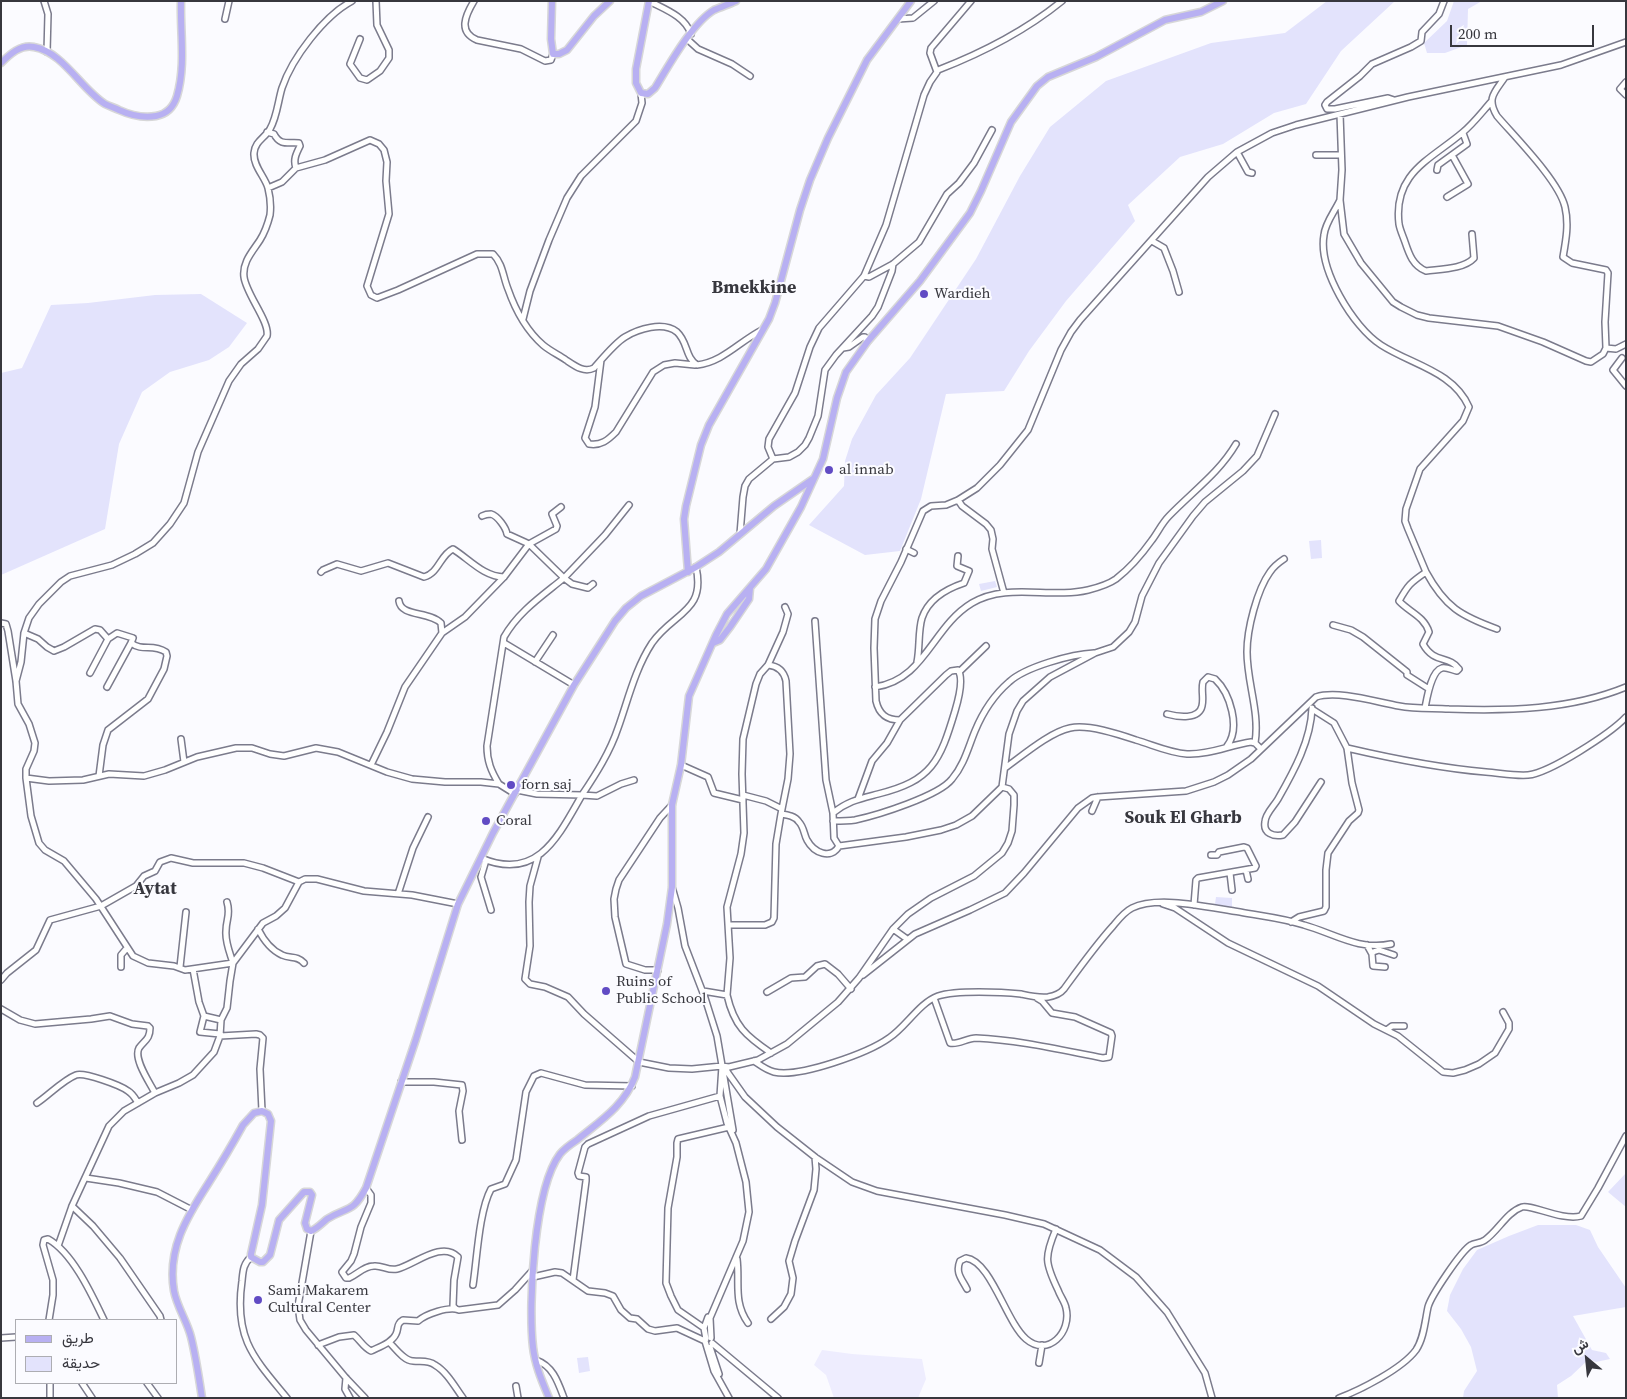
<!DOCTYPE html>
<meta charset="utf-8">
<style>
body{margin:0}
#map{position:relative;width:1627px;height:1399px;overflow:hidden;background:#fbfbff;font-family:"Source Serif 4",Vazirmatn,serif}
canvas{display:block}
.frame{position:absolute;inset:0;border:2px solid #37373e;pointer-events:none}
.legend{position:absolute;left:15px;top:1319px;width:162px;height:65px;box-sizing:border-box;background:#fbfbff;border:1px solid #adadb2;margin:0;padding:6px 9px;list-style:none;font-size:15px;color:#37373e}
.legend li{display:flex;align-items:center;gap:10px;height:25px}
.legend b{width:25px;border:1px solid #adadb2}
.north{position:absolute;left:1562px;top:1334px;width:50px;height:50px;-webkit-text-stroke:4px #fbfbff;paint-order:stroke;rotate:332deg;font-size:14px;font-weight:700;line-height:20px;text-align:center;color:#37373e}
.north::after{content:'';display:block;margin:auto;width:18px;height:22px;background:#37373e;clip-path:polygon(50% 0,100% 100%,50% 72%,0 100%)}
.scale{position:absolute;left:1450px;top:25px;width:144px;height:22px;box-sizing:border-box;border:2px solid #37373e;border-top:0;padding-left:6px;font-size:15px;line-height:18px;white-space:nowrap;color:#37373e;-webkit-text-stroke:4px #fbfbff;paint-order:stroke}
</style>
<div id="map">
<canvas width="1627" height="1399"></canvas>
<div class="frame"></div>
<ul class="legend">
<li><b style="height:6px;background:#b8b0f2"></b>طريق</li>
<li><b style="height:14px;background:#e3e3fc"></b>حديقة</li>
</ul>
<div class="north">ش</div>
<div class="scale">200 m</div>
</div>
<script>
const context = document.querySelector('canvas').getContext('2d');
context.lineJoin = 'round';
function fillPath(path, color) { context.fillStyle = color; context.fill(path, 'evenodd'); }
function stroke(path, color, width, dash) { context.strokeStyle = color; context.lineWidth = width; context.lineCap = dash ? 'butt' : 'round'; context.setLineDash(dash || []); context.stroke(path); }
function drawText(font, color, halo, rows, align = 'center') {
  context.font = font + ' "Source Serif 4",serif'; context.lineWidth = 4; context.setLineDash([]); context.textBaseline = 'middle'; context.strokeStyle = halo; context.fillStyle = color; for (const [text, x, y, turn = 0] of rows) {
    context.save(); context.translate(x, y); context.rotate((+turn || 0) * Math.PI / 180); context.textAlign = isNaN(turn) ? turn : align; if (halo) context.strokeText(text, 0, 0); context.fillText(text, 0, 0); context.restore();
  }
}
const built = new Path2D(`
 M822 1350 852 1354 922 1359 926 1379 918 1398H834L826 1375 814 1365Z`);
const green = new Path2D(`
 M1327 1H1395L1341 51 1306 104 1274 113 1223 144 1180 157 1128 205 1135 221 1066 301 1029 351 1004 391 946 394 921 499 900 551 865 555 809 525 844 486 845 461 852 439 876 395 910 358 976 259 1020 176 1050 127 1106 81 1211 43 1285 33Z
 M1454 1H1482L1468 9 1467 45 1445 53H1427L1424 43 1447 21Z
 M201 294 247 323 229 347 209 360 170 372 142 392 119 444 105 529 1 575V373L22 368 51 305 88 303 155 295Z
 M1321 540 1322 558 1311 559 1309 541Z
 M995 581 997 587 981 591 979 584Z
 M1216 897 1232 898V907L1215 904Z
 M1626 1173V1207L1608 1192Z
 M1538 1225H1576L1590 1230 1598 1247 1626 1288V1307L1573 1316 1592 1350 1606 1353 1610 1359 1596 1362 1589 1359 1571 1376 1557 1385 1558 1398H1463L1464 1391 1477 1371 1471 1347 1461 1329 1447 1311 1450 1295 1463 1269 1477 1250 1509 1236Z
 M588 1357 590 1371 579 1373 577 1358Z`);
const minor = new Path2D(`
 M44 1 48 14 47 52
 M474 1C465 16 458 32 477 40L521 49 545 61 551 60 553 54
 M649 1C664 9 685 16 691 34
 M225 19 229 1
 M898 19 913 18 934 1
 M360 39 350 64 360 78 367 80 380 71 389 58V50L377 25 376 1
 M687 39 698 49 732 64 750 76
 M938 70C982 53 1025 31 1062 1
 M1626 82 1620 89 1626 95
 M1394 100 1388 98 1335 109H1327L1325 105 1327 102 1360 76 1372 64 1411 47 1421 41 1422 32 1439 14 1444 1
 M1340 114 1342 170 1340 200 1344 234 1361 263 1393 302 1401 307 1417 315 1429 318 1498 326 1543 342 1586 361 1591 362 1603 354 1606 348 1605 322 1608 273 1606 270 1572 263 1563 257C1566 240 1569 224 1565 207 1559 181 1515 137 1497 116 1486 98 1495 92 1505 77
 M267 132 274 134C280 146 288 142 299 143L300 146C296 154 293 160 296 168
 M1237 152 1248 172 1252 173
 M1316 155H1341
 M1437 170 1438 165 1467 144 1463 133
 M268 188 282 182 296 168 325 160 370 140 379 144 384 150 387 162 386 181 389 214 367 286 371 295 377 298 398 290 477 254H493C503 264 503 277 508 289 515 309 527 331 543 345 550 351 559 355 566 360 575 366 584 373 594 368 602 359 615 343 625 337 638 329 663 321 677 332 688 342 685 357 697 365 723 362 740 341 762 330
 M1447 197 1468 184 1452 155
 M1340 200C1335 211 1325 223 1324 235 1318 269 1353 327 1381 345 1412 365 1453 371 1469 407L1463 421 1420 469 1406 509 1405 521 1408 529 1426 572C1410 583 1408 585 1399 601 1409 612 1424 616 1429 632L1423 644C1434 664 1449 655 1459 669L1457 671C1452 670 1447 667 1442 668 1431 671 1427 698 1425 708
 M1472 234 1474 258C1464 269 1441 269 1426 271 1413 266 1409 254 1405 242 1403 236 1400 230 1399 224 1393 173 1430 160 1462 133 1473 124 1482 112 1491 102
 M1152 241 1164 248 1173 271 1179 292
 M864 276 869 277 893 264 919 242 947 194 959 183 974 163 992 130
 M523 319 530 291 549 240 567 198 581 176 636 121 642 103 641 93
 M843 348 849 347 863 337H865L868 341
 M1606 348 1616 349 1626 344
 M1622 358 1613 370 1626 386
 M601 360 595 407 585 438 589 444C601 446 608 440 616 432L653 372 664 365 675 363 695 365
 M773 459 768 447 769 439 795 393 810 347 819 328 864 276 886 225 924 95 930 82 937 72 930 53 931 48 971 1
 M958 500 962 506 986 524 991 530 993 539 992 549 1004 593
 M740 534 743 497 745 486 749 479 773 459 789 457 798 452 805 445 809 438 818 416 825 370 836 355 872 316 878 307 892 271 893 264
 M906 549 914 553
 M321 572 323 570 337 564 361 571 388 563 424 577C439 573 440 555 453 549 469 559 484 577 504 577
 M1426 572C1445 607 1461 616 1497 629
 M593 584 588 588 572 584 564 578 605 535 629 505
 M815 621 826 780 833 813
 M1 623 6 624 8 631 16 681 18 704 29 724 35 743 34 751 26 769V778L49 781 83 780 109 774 144 776 165 770 197 757 236 748H252L270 754 284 756 316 748 338 752 387 772 412 779 445 782H481L499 784 515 794
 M1333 625 1351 630 1363 637 1407 672V675L1429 689
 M24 633 38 639 47 647 54 651 64 647 95 629 100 630 108 639 90 673
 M442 633 465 617 504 577 529 544 507 534C506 528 498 516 491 514 488 514 484 515 482 516
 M504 643 574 685
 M535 662 553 635
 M917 662C920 648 918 631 922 618 928 600 946 589 964 583L969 571 957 566 958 556
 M768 665 783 632 788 614 785 607
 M959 672 986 646
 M16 681 21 662 24 633 29 618 39 604 61 582 70 576 112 565 135 554 153 543 170 524 184 503 198 452 229 381 241 364 258 349 267 336C270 322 246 294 244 277 242 262 253 251 260 240 265 232 268 223 270 215 271 207 270 196 268 188 265 177 253 166 254 153 255 141 265 138 270 129 277 117 278 101 282 88 292 58 324 16 352 1
 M107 687 131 643
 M875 687C925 680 932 627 972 603 1007 582 1050 599 1088 590 1096 588 1109 584 1116 579 1129 569 1142 554 1152 540 1158 532 1162 523 1169 516 1192 492 1219 473 1236 444
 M1312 708C1311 740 1294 771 1278 799 1274 806 1265 814 1265 822 1263 833 1273 837 1283 835L1295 822 1321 782
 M1167 714C1178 717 1199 720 1202 706 1204 698 1201 690 1203 682L1208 677 1215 679C1230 693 1241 728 1227 746
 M181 739 184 762
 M1255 743C1260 712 1247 683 1247 652 1247 629 1257 590 1270 572 1274 566 1278 563 1284 559
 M1347 748C1394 759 1439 768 1486 772 1500 773 1514 776 1528 775 1550 773 1611 733 1626 717
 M371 765 387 732 405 687 442 633 441 623C429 611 401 617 399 601
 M681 765 708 777 714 793 743 800
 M1005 768C1022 756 1050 732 1070 728 1088 724 1118 734 1136 740 1153 745 1170 753 1187 754 1209 755 1230 745 1251 742L1255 743 1261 749
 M99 776 103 745 108 730 148 699 164 669 167 656 166 652C152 643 143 652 131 643L133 638 117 633 108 639
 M26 778 31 816 39 843 45 850 64 861 96 899 133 956 148 963 174 966 185 970 233 963C230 953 225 942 226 931 226 919 231 915 227 902
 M499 784C491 771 487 761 487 746L504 637C519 611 542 596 564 578L529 544 556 529 557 526 552 514 561 507
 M1002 787 1009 734 1017 711 1023 701 1050 677 1095 653 1113 647 1129 632 1135 622 1142 596 1159 563 1193 516 1205 502 1243 471 1257 456 1275 414
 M517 790 537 794 582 795C596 774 610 752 618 728 628 700 635 669 652 643 674 612 706 612 696 567
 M743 795 766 801 782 809 781 814C788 815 795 816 799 822 804 827 804 835 807 840 814 853 831 860 839 846
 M858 799 872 761 887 743 900 720
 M1092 811 1098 797
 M833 821C840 821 848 821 855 820 878 815 939 796 952 779 964 765 968 748 975 731 982 714 994 695 1009 682 1025 667 1072 654 1094 653
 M538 857 530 886 529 902 530 946 525 979 530 984 545 987 568 997 584 1014 639 1062 669 1068 692 1069 722 1066 729 1067 758 1060 787 1044 838 1002 859 978 893 929 908 914 931 898 974 876 1002 853 1008 843 1012 831 1014 805V795L1009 789 1002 787 972 816 956 825 941 830 906 837 839 846 834 838 833 813C848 801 859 799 878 794 932 781 940 761 955 711 958 701 964 679 958 670L951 671 946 675 900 720C886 720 879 714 876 701L874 648 875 619 881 601 901 562 923 511 931 506 946 505 958 500 977 488 1000 465 1028 430 1061 350 1071 332 1080 320 1208 177 1237 152 1272 133 1296 125 1408 97 1561 65 1626 42
 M481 858C537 882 558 837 582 795L597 796 621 784 634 780
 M486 860 481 877 491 910
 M1246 870 1248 879
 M1230 873 1232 890
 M672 887 678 908 685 946 705 998 717 1036 733 1130
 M398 894 413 848 428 817
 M1163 904 1175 908 1228 943 1318 986 1374 1024 1398 1036 1443 1072 1453 1073 1465 1070 1479 1064 1495 1053 1509 1029V1023L1503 1012
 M1194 905 1196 880 1198 878 1255 868 1256 866 1247 848 1244 847 1219 852 1217 855H1211
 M1291 922 1299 917 1324 911 1326 907V870L1328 853 1349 821 1358 813 1359 810 1352 783 1347 748 1334 723 1312 709
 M729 925H765L772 922 774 918 776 844 781 814
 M258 929C263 939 271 950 282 955 290 959 297 955 304 963
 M893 929 907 939
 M1367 945 1372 954 1373 966 1385 967
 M1372 954 1373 952 1379 950 1394 955
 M121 967V955L127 948
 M180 967 186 912
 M193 969 199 1002 204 1016 221 1020
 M658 970H645L626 964 615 917 614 899 616 889 619 880 660 818 672 805
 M863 975 915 934 970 910 1005 893 1024 873 1078 808 1092 798 1098 797 1186 791 1214 782 1228 775 1251 759 1316 697C1338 690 1376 702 1399 706 1415 709 1432 708 1449 709 1508 711 1570 710 1626 687
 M1 980 7 973 36 950 50 920 101 906 136 886 144 876 155 871 160 862 171 858 193 863H244L263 868 299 882
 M703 991 727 995 730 958 727 907 741 854 744 833 742 774 743 739 756 684 760 674 768 665C778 666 784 671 786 681L790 754 788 779 782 809
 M767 992 791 978 805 977 817 966 825 964 838 974 851 989
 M727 995C734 1026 746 1036 771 1053
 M934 998 950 1043C958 1045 967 1038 976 1038 1019 1040 1061 1050 1103 1058L1109 1057 1112 1036 1111 1033 1075 1017 1052 1013 1042 1001 1037 998
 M1 1009 20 1020 35 1024 91 1019 110 1016 132 1024 148 1026 150 1028C150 1039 145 1040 139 1048 133 1059 150 1083 155 1093
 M204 1016 200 1032 220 1034
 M1388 1029 1392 1026H1404
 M220 1036 256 1034 260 1035 263 1038 260 1069 262 1111
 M754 1061C760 1065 766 1070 774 1072 799 1078 868 1053 889 1038 906 1027 919 1003 938 996 956 990 1002 992 1021 994 1030 996 1038 998 1048 997 1054 996 1060 994 1064 989 1080 967 1095 946 1113 926 1118 920 1124 912 1132 908 1159 895 1211 908 1240 912 1261 916 1283 918 1304 925 1333 933 1359 951 1391 944
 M725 1067 728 1073 745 1097 777 1127 815 1157 852 1182 877 1191 1005 1215 1044 1224 1100 1250 1136 1277 1167 1312 1205 1373 1212 1398
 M401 1082H434L462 1085 463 1091 459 1111 462 1140
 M37 1103C49 1095 63 1080 76 1075 84 1072 120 1085 128 1091 133 1094 135 1098 138 1103
 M86 1178 119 1183 157 1192 192 1210
 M366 1188 371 1195V1203L361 1227 354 1254 351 1261 342 1272 346 1278H349C358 1274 364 1266 374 1266 382 1265 388 1271 397 1269 414 1265 442 1240 458 1257L454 1280 453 1306 456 1309
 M72 1206 93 1226 120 1258 160 1316 161 1320
 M311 1231 298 1306 300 1320 306 1330 346 1378 365 1398
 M58 1246 72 1206 109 1126 124 1111 155 1093 179 1083 193 1075 214 1052 220 1036 221 1020 227 1008 230 981 233 963 263 923 276 916 285 908 299 882 305 879H317L364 891 412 895 458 904
 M251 1257C243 1264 243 1271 242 1281 234 1338 253 1357 287 1398
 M737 1259C740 1282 733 1302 748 1323
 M533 1277 555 1272 562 1273 588 1291 605 1293 613 1296 621 1310 630 1318 637 1319 648 1329 655 1331 677 1328 705 1341
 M573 1280 586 1181V1177L579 1176 578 1173 585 1147 588 1144 649 1116 720 1096
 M473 1285C477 1259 479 1211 491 1189L505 1184 516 1160 526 1092 534 1076 541 1073 585 1085 632 1086
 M967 1289C962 1279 955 1273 960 1261L966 1258C991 1261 1006 1322 1026 1339 1048 1358 1072 1332 1066 1308 1065 1302 1060 1296 1058 1290 1045 1263 1044 1257 1056 1229
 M771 1319 784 1307 791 1294 793 1278 789 1261 795 1241 814 1190 816 1169 815 1157
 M49 1320 53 1295V1280L43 1245 44 1240 48 1239C73 1253 92 1295 104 1320
 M704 1328 678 1310 671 1296 666 1283 668 1208 677 1157V1143L678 1139 729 1127
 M1 1338 16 1337
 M711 1338 710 1318 743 1241 749 1212 746 1182 736 1143 727 1123 720 1096 722 1066
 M706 1339 705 1341 714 1371 729 1398
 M706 1339 704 1328 708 1317
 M389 1342C395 1348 404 1361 413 1361 421 1362 428 1360 435 1365 447 1372 455 1387 463 1398
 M712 1343 778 1398
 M318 1345 339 1337 354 1335C361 1341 363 1347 371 1351 379 1347 392 1343 396 1334 399 1328 396 1324 403 1320L418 1321C426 1314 449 1306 459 1310L498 1305 515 1290 533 1270
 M710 1347 719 1374
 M536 1360C553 1366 558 1382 564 1398
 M1039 1363 1042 1345
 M346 1378 345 1389 350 1398
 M50 1383V1398
 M82 1383 92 1398
 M147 1383 158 1398
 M516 1386 518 1398
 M1339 1398C1360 1390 1402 1369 1416 1350 1424 1338 1425 1321 1428 1307 1431 1296 1461 1251 1471 1245 1475 1243 1481 1243 1485 1240 1498 1231 1507 1212 1522 1207 1531 1204 1562 1221 1581 1216L1598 1188 1626 1136`);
const major = new Path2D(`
 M552 1 551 39 553 54H559L567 50 594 16 610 1
 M649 1 636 69V83L641 93 648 94 655 88C668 67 692 23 714 10 721 7 729 4 736 1
 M1 63C10 54 21 44 34 47 63 52 81 89 105 104 109 106 115 108 119 110 130 115 144 118 156 116 167 114 174 106 177 96 186 65 180 33 181 1
 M688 572 684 519 686 506 701 445 709 425 769 319 775 303 800 210 810 180 828 138 867 60 911 1
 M713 643 720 640 730 627 749 599 750 588
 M202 1398C199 1378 196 1357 191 1337 187 1321 177 1307 174 1291 167 1250 186 1218 208 1184 220 1165 232 1145 243 1125L254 1113 262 1111 268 1114 271 1121 262 1205 251 1254V1257L260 1262H263L270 1255 279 1220 304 1192H310L312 1195 305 1223 307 1229 311 1231C318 1228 322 1223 327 1219 348 1206 352 1214 366 1188L416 1039 458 904 493 833 574 685 615 621 626 608 641 596 696 567 719 552 774 506 813 479
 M549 1398C542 1381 535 1365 533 1347 528 1304 534 1188 560 1154 564 1149 571 1144 577 1140 600 1121 624 1106 635 1077L667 924 672 887V805L681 765 689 696 716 635 727 614 766 569 801 507 823 459 837 398 846 372 868 341 920 281 970 213 981 191 1011 122 1037 86 1048 77 1096 57 1165 20 1201 12 1223 1`);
const markers = [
 [924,294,5,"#614bc4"],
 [829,470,5,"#614bc4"],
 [511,785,5,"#614bc4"],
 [486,821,5,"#614bc4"],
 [606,991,5,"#614bc4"],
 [258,1300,5,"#614bc4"]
];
const poiNames = [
 ["Wardieh",934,294],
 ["al innab",839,470],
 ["forn saj",521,785],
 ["Coral",496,821],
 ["Ruins of",616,982],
 ["Public School",616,999],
 ["Sami Makarem",268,1291],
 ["Cultural Center",268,1308]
];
const quarterNames = [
 ["Bmekkine",754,288],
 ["Souk El Gharb",1183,818],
 ["Aytat",155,889]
];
fillPath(built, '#eeedfe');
fillPath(green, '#e3e3fc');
stroke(minor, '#7b7b8c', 8);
stroke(major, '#d7d7d8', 9);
stroke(minor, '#fff', 5);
stroke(major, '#b8b0f2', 6);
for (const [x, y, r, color] of markers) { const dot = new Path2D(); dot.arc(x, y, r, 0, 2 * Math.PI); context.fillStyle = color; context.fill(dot); stroke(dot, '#fbfbff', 2); }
drawText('15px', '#37373e', '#fbfbff', poiNames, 'left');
drawText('bold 18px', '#37373e', '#fbfbff', quarterNames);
</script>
